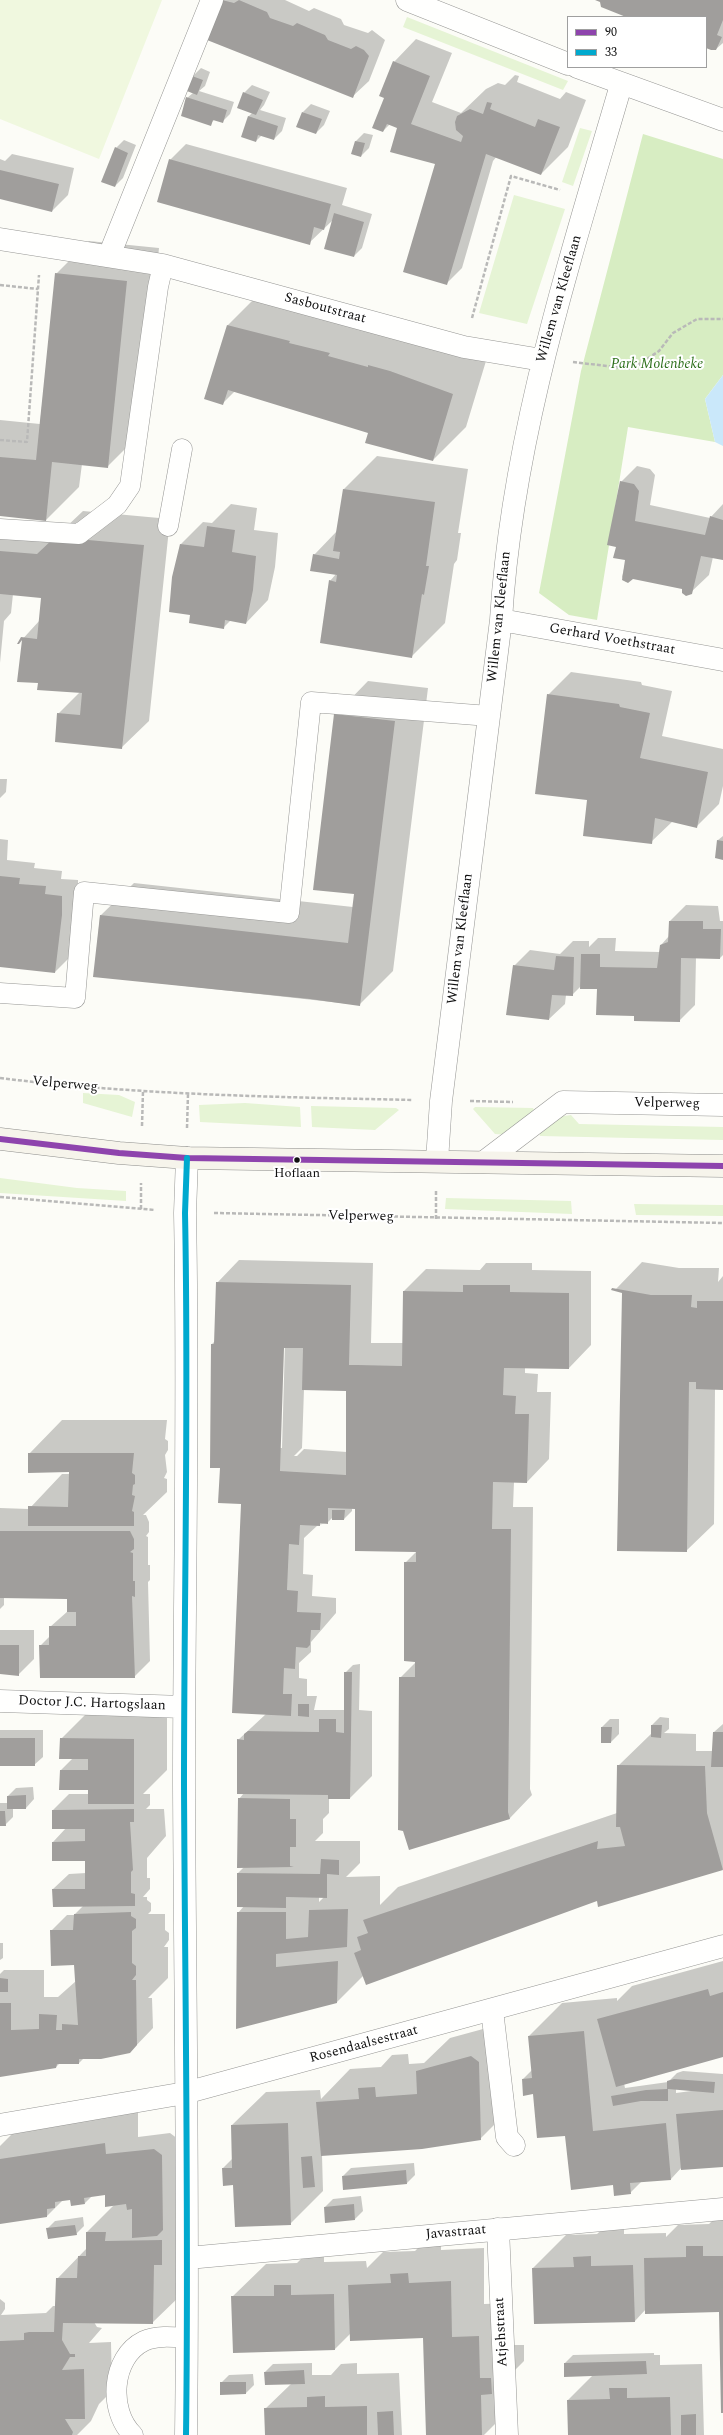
<!DOCTYPE html>
<style>
body{margin:0}
#map{position:relative;width:723px;height:2435px;overflow:hidden;background:#fcfcf7;font-family:Spectral,serif}
canvas{display:block}
.legend{position:absolute;left:567px;top:16px;width:140px;height:52px;box-sizing:border-box;background:#fff;border:1px solid #9f9f9f;margin:0;padding:5px 7px;list-style:none;font-size:12px;color:#101010}
.legend li{display:flex;align-items:center;gap:8px;height:20px}
.legend b{width:20px;border:1px solid #9f9f9f}
</style>
<div id="map">
<canvas width="723" height="2435"></canvas>
<ul class="legend">
<li><b style="height:5px;background:#8e44ad"></b>90</li>
<li><b style="height:5px;background:#00a9ce"></b>33</li>
</ul>
</div>
<script>
const context = document.querySelector('canvas').getContext('2d');
context.lineJoin = 'round';
function fillPath(path, color) { context.fillStyle = color; context.fill(path, 'evenodd'); }
function stroke(path, color, width, dash) { context.strokeStyle = color; context.lineWidth = width; context.lineCap = dash ? 'butt' : 'round'; context.setLineDash(dash || []); context.stroke(path); }
function drawText(font, color, halo, rows, align = 'center') {
  context.font = font + ' Spectral,serif'; context.lineWidth = 4; context.setLineDash([]); context.textBaseline = 'middle'; context.strokeStyle = halo; context.fillStyle = color; for (const [text, x, y, turn = 0] of rows) {
    context.save(); context.translate(x, y); context.rotate((+turn || 0) * Math.PI / 180); context.textAlign = isNaN(turn) ? turn : align; if (halo) context.strokeText(text, 0, 0); context.fillText(text, 0, 0); context.restore();
  }
}
const green = new Path2D(`
 M407 17 568 81 563 90 403 27Z
 M580 128 592 131 573 186 562 182Z
 M514 195 565 209 527 324 479 313Z
 M83 1093 119 1095 135 1102 132 1117 83 1103Z
 M245 1103 300 1107 301 1127 200 1122 199 1105Z
 M311 1106 396 1108 399 1110 375 1130 312 1127Z
 M475 1107 533 1108 535 1112 509 1135 495 1134 473 1109Z
 M571 1115 579 1124 723 1127V1140L540 1136 539 1131 557 1117Z
 M0 1178 77 1188 126 1191V1201L0 1193Z
 M446 1198 571 1201 572 1214 445 1209Z
 M634 1204 723 1205V1216L636 1215Z`);
const forest = new Path2D(`
 M643 134 723 159V375L705 399 715 442 628 427 597 620 569 615 539 593 581 371Z`);
const pitch = new Path2D(`
 M0 0H162L99 159 0 119Z`);
const water = new Path2D(`
 M723 375V446L715 442 705 399Z`);
const shadow = new Path2D(`
 M224 0H285L309 11 314 8 341 19 344 25 368 33 372 30 385 40 369 81 353 96 208 39Z
 M598 0H723V43L716 49 706 46V17H629Z
 M416 39 452 53 432 102 461 113 486 89 498 83 505 85 515 75 519 76 517 82 560 99 566 92 586 100 568 147 541 174 497 156 493 161 462 268 446 284 436 164 398 127 390 124 383 131 385 97 394 62Z
 M201 68 210 72 205 86 199 91 234 102 230 114 222 122 215 119 210 124 187 98 193 93 188 91 193 76Z
 M252 85 270 92 264 105 260 110 286 118 282 131 274 139 262 135 256 141 248 117 253 112 244 93Z
 M311 104 330 111 324 125 316 133 303 112Z
 M364 133 373 135 369 148 361 156 352 153 356 141Z
 M124 140 136 145 123 178 115 186 116 148Z
 M186 144 347 188 342 205 372 214 362 248 354 256 334 219 309 243 170 160Z
 M12 154 74 168 68 195 52 211 0 198V159L5 161Z
 M89 241 159 248 140 434 107 467 82 464 79 487 46 520 0 515V420L40 424 56 274Z
 M261 292 486 361 466 427 433 460 370 432 235 391 223 403 228 325Z
 M377 456 468 469 458 533H461L457 560 454 564 445 623 412 656 330 581 336 574 314 555 337 531 344 489Z
 M637 466 650 469 655 475 650 505 710 518 723 504V559L713 557 709 575 688 595 682 588 633 578 626 582 622 577 626 560 617 546 621 482Z
 M231 504 257 508 254 530 278 533 275 567 268 600 246 623 231 620 223 628 173 578 181 544 203 522 212 523Z
 M83 511 170 519 149 721 121 748 58 714 80 692 39 682 23 639 19 643 40 620 42 597 13 594 11 613 4 621 0 663V522L65 528Z
 M571 672 641 682 642 685 672 691 662 736 723 749V786L719 804 697 826 673 821 651 842 588 799 548 695Z
 M368 681 428 688 393 971 359 1005 94 976 100 916 134 883 353 907 355 893 335 715Z
 M0 779H7L6 792 0 798Z
 M723 836V859L718 840Z
 M0 839 8 840 7 860 35 863 34 868 62 871 61 879 78 880V899L71 956 55 972 0 966Z
 M686 905 718 906 720 921H723V955L720 958 696 957 695 1005 679 1021 635 1015 598 988 581 986 572 995H566L565 1004 549 1019 514 966 530 950 560 954 573 941H589V947L598 938H616L615 951 660 952 661 945 669 936 670 921Z
 M239 1260 373 1263 371 1343H403L404 1291 426 1269 480 1270 486 1263H532V1270L591 1271V1345L569 1368 525 1367V1373L538 1374 537 1392H551L549 1459 527 1482H514L513 1507H533L530 1789 532 1795 510 1818 409 1848 400 1678 417 1661 405 1563 417 1551 356 1508H352V1511L344 1519 333 1517 327 1523 318 1525 304 1538 303 1574 313 1575 312 1596 336 1598V1613L311 1642V1652L299 1663V1678L307 1679V1696H317L314 1710H345V1673L353 1665 360 1664 359 1710 372 1711V1776L350 1798H329V1813L323 1819V1833L315 1841H360V1863L346 1877 380 1876V1905L398 1887 617 1813 618 1766 652 1733V1725L660 1717 669 1718V1729L664 1733 696 1734V1751H713L714 1732 723 1724V1869L597 1900 363 1976 337 2002 237 2028 238 1913 244 1906 238 1873 244 1867 239 1799 244 1793 238 1740 266 1714 242 1504 220 1469 212 1344 215 1341 217 1283ZM283 1343H285L282 1448H280ZM304 1389 347 1390V1452L304 1449 297 1456H294L302 1448ZM319 1897H324L319 1902Z
 M642 1262 679 1268H719L718 1282 723 1276V1389H715L714 1524 686 1551 623 1292 616 1289Z
 M62 1420H167L165 1439 168 1441V1450L165 1455 167 1472 164 1478 167 1479V1492L143 1515H146L149 1522V1532L146 1536 148 1537V1565H150V1580L148 1582 150 1661 134 1677 40 1646 50 1636V1627L68 1611V1598L4 1597V1605L0 1609V1508L29 1509 62 1474H70V1471L29 1454Z
 M0 1630H34V1659L18 1675 0 1673Z
 M94 1706H167V1770L143 1794H150V1805L146 1809H164L166 1836 147 1858V1878H150V1889L143 1897H147V1900L151 1903V1911L148 1914H165V1930L169 1933V1940L164 1947H168V1978L148 1998H152L153 2028 130 2052 84 2058 79 2063H60L56 2067 0 2076V1974L4 1970H44V1997H58L76 1981 75 1964 51 1931 67 1915H74L83 1906 53 1889 69 1874 86 1873V1860L53 1842 66 1828 53 1810 69 1794H89V1789L61 1770 73 1758 61 1739Z
 M610 1719H619V1734L611 1742 602 1727Z
 M0 1730H43V1757L34 1765 0 1766Z
 M33 1787 34 1799 26 1808H13V1817L5 1825H0V1803H8V1796L16 1788Z
 M0 1943H3V1958L0 1960Z
 M723 1961V2056L624 2083 625 2088 668 2082 677 2073 683 2071 723 2074V2166L682 2167 671 2179 642 2181 630 2193 614 2184 566 2134 523 2079 532 2070 529 2036 562 2003 617 1998V2001L632 1986ZM676 2089 691 2090V2091L676 2093Z
 M483 2029 496 2095 513 2093 514 2105 480 2139 322 2155 323 2191 290 2224 234 2184 223 2168 233 2158 232 2125 266 2092 320 2090 321 2099 350 2069 381 2067 392 2055 408 2054 409 2064 424 2063 450 2038Z
 M138 2111V2137L170 2133 178 2139 180 2296 152 2323 94 2322 97 2327 102 2328 89 2343 111 2342 112 2391 99 2404 91 2421 77 2435H0V2299L5 2303V2309L1 2315 46 2313 53 2306H56L57 2279 87 2248V2232L114 2205 106 2194 92 2196 85 2203 71 2199 63 2200 47 2216 0 2223V2146L17 2129Z
 M414 2163 415 2175 407 2183 343 2176 351 2168Z
 M361 2196 363 2211 355 2219 325 2207 333 2199Z
 M720 2213H723V2412L720 2311 646 2309 635 2321 533 2268 566 2235 597 2234 608 2224 624 2223V2234L666 2233V2237L678 2225 709 2224Z
 M83 2217 84 2226 76 2234 47 2229 55 2221Z
 M441 2240V2250L484 2248V2304L512 2303 513 2345H524V2361L514 2371 515 2404 484 2435H427L424 2337 351 2333 335 2349 232 2297 266 2264 297 2263 308 2252H324V2262L366 2261 367 2268 383 2252 415 2251 425 2241Z
 M654 2353V2355H660V2365L702 2364 704 2435H569L568 2400 593 2375 565 2363 573 2355Z
 M312 2363V2375H331L341 2364 357 2363V2374L399 2373 402 2435H266L265 2409 291 2384H266L265 2372 273 2364Z
 M253 2374 254 2385 246 2393 221 2383 229 2375Z`);
const building = new Path2D(`
 M222 0 234 3 239 0 267 12 270 18 293 26 297 23 325 35 328 40 351 49 356 46 364 50 369 56 353 98 207 40Z
 M595 0H723V20L717 35 722 37 716 50H711L706 48V17H626L601 7 600 2Z
 M393 61 430 76 411 124 461 142 463 136 456 130 455 122 457 116 470 109 483 114 487 102 492 103 490 109 535 127 538 119 560 127 541 175 486 154 447 285 403 272 435 164 390 152 397 128 387 124 383 132 372 128 384 98 379 96Z
 M192 76 203 80 197 95 187 91Z
 M243 92 263 100 256 115 237 108Z
 M186 97 227 110 223 123 213 120 211 126 181 116Z
 M302 112 322 119 316 134 296 127Z
 M248 116 278 126 274 140 258 135 256 142 241 137Z
 M355 141 365 143 361 157 351 154Z
 M115 147 128 153 115 187 101 182Z
 M169 159 331 204 324 230 314 227 310 245 157 202Z
 M0 170 59 184 52 212 0 199Z
 M334 213 364 222 354 257 324 249Z
 M55 273 127 281 108 468 52 462 46 521 0 516V457L36 460Z
 M227 325 290 341 289 343 330 353 328 356 368 367V365L390 371 453 394 433 461 365 443 368 433 228 390 223 405 204 399Z
 M620 481 634 484 639 491 635 521 705 535 710 516 723 520V560L701 556 692 594 686 596 682 593V589L633 579 628 583 622 580 625 560 613 558 616 547 607 545Z
 M343 489 435 502 426 566H429L424 595 422 594 412 658 320 643 329 580 336 582 337 575 310 571 313 554 339 559 340 552 333 551Z
 M207 526 235 530 232 552 256 556 253 590 246 624 225 620 224 629 189 623 190 615 169 612 172 577 180 544 204 547Z
 M55 537 144 545 122 749 55 742 57 713 80 715 82 693 37 690 38 683 17 682 22 640 19 644H17L21 637 37 639 41 598 0 594V551L37 554Z
 M547 694 619 704 620 707 650 713 640 758 708 772 697 828 655 818 652 844 583 836 587 800 535 794Z
 M334 714 395 721 360 1006 310 999 93 977 100 915 348 943 354 894 313 890Z
 M717 840 723 841V860L715 858Z
 M0 876 20 878 19 884 46 886 45 894 62 896V915L55 973 0 967Z
 M669 921H703V929H721L720 959 681 958 680 1022 634 1021V1016L596 1015 597 989H580L581 954H600V967L657 968 660 945 668 942Z
 M556 956 574 957 573 996 552 995 549 1020 506 1015 513 965 554 970Z
 M216 1282 351 1285 349 1365H358L402 1366 403 1291 463 1292V1285H510V1292L569 1293V1369L504 1368 503 1395 516 1396 515 1414H529L527 1483 493 1482 492 1529H511L508 1812 510 1819 409 1850 403 1831 398 1830 399 1677H415V1662L404 1661V1562H416V1552L355 1551V1509L328 1508V1524L320 1523V1526L300 1525 299 1545 289 1544 287 1590 298 1591 297 1612 321 1613 320 1630H311L310 1645 307 1648 296 1647 295 1669 284 1668 283 1694H292L291 1716 232 1713 241 1504 218 1503 220 1468H210L211 1344H214ZM284 1348H303L302 1390 346 1391V1475L280 1471Z
 M612 1288 651 1295H692L691 1307 697 1308V1301H723V1390L696 1389V1382H689L687 1552 617 1551 622 1293 611 1290Z
 M28 1453H134L132 1473 135 1475V1484L133 1485 132 1495 135 1496 132 1511 134 1512V1526H28V1506L68 1507 69 1472 28 1473Z
 M332 1510H345L344 1520H332Z
 M0 1531H130L134 1539V1549L130 1552 133 1553V1581H135V1597L132 1596 135 1678H40L39 1645H49V1626H76V1612H67V1599L0 1598Z
 M0 1645H19V1676L0 1674Z
 M344 1672H352L350 1799H328V1795L237 1794V1739L244 1740V1734L248 1731 319 1732V1719H336V1732L344 1733Z
 M298 1704H309V1717L298 1716Z
 M651 1725H662L661 1738 651 1737Z
 M601 1727H612L611 1743H601Z
 M713 1732H723V1767H711Z
 M0 1738H35V1766H0Z
 M60 1738 134 1739V1804H88V1790H59L60 1770H88V1759H59Z
 M617 1765 705 1766 707 1813 723 1870 598 1907 597 1901 366 1985 354 1953 361 1950 357 1937 368 1933 363 1920 598 1841 597 1849 625 1846 620 1827H616Z
 M26 1795V1809H7V1796Z
 M238 1798 290 1799V1819H296V1847H290V1866L294 1867 237 1868Z
 M134 1809V1822H130L133 1870 131 1872V1893L135 1894V1906L53 1907 52 1889H85V1861H52V1842L85 1841V1829H52V1810Z
 M0 1811H5L6 1826H0Z
 M321 1859 339 1860V1875L327 1874V1898L286 1897V1908L237 1907V1873L320 1874Z
 M348 1909 347 1947 276 1954V1967L338 1961 337 2003 236 2029 237 1912H286V1939L308 1937 309 1910Z
 M131 1912V1916L136 1919V1928L132 1931V1963L136 1966V1975L132 1980H136L137 2045 130 2053 101 2059H79V2064H57L56 2068 0 2077V2003H11V2030L39 2029V2014L57 2015 56 2030H62V2024L78 2025 74 1965 51 1966 50 1930H73L74 1914Z
 M0 1978 8 1979V1992H0Z
 M708 1989 710 1996 723 1992V2057L616 2087 597 2019Z
 M584 2031 593 2131 666 2123 671 2180 630 2183 631 2194 614 2196 613 2185 571 2190 565 2136 537 2138 533 2094 523 2096 522 2079 532 2078 528 2036Z
 M471 2056 479 2062 481 2140 422 2149 321 2156 316 2102 359 2099 358 2088 375 2087 376 2097 417 2094 416 2071Z
 M674 2079 715 2082 714 2093 668 2089V2101H641L613 2106 611 2096 646 2090 667 2089V2081Z
 M723 2110V2167L681 2170 676 2114Z
 M288 2123 291 2225 235 2227 233 2185 223 2186 222 2168H232L231 2125Z
 M105 2143 106 2154 154 2149 162 2155 163 2230 157 2236 132 2238V2209L127 2210 126 2204 105 2207V2195L84 2198 85 2204 71 2206 70 2200 55 2202V2208L47 2209V2217L0 2224V2159Z
 M312 2156 315 2187 303 2188 301 2157Z
 M406 2170 407 2184 343 2190 342 2176Z
 M354 2204 355 2220 325 2223 324 2207Z
 M75 2225 77 2235 48 2239 46 2228Z
 M86 2232H106L105 2241 162 2240V2265H154L153 2324 63 2323 62 2340 70 2354H75V2357H70L62 2370 84 2369 85 2419H65L73 2432 72 2435H0V2341L24 2340V2333L29 2332H54L56 2278H77L78 2256H86Z
 M686 2246H703V2256H723V2413H721L719 2312 645 2314 644 2258 686 2257Z
 M591 2256V2266L633 2265 635 2322 534 2324 532 2268 574 2267 573 2257Z
 M408 2273 409 2283 451 2281 452 2337 479 2336 480 2378H491L492 2394 481 2395 482 2435H426L423 2338 350 2341 348 2285 391 2283 390 2274Z
 M274 2285H291V2295L334 2294 335 2350 233 2353 231 2296H274Z
 M646 2361 647 2374 564 2377V2363Z
 M304 2370 305 2384 265 2385 264 2372Z
 M220 2382H246V2394L220 2395Z
 M609 2388H627V2398L670 2397 671 2435H568L567 2400 610 2399Z
 M325 2396V2407L367 2406V2435H265L264 2408 307 2407V2397Z
 M393 2411 394 2435H378L377 2412Z
 M696 2414V2435H681V2415Z`);
const path = new Path2D(`
 M0 285 38 289
 M472 318 511 176 560 190
 M573 362 632 369 659 351 673 333 697 319H723
 M0 440 27 442 39 275
 M0 1078C137 1095 275 1097 413 1100
 M470 1101 513 1102
 M142 1126 143 1091
 M187 1128 188 1094
 M0 1197 155 1210
 M141 1209V1183
 M214 1213 723 1223
 M436 1219V1191`);
const service = new Path2D(`
 M168 526 182 449
 M0 529 79 534 117 505 130 486 158 287 163 265
 M0 993 75 998 84 892 289 913 311 702 489 716
 M133 2435C108 2411 111 2357 144 2341 157 2335 174 2337 187 2338`);
const pedestrian = new Path2D(`
 M492 2010 507 2137 514 2145
 M498 2229 507 2435`);
const minor = new Path2D(`
 M407 0 568 64
 M577 67 723 120
 M0 239 163 265 464 347 542 360
 M109 256 212 0
 M501 620 723 660
 M437 1161 441 1101 501 620C512 437 570 260 621 85
 M484 1162 563 1102 723 1105
 M0 1701 184 1707
 M0 2125 185 2093 723 1946
 M188 2258 723 2209
 M186 2435C189 2218 185 2001 184 1784 184 1594 189 1403 185 1213L187 1158`);
const secondary = new Path2D(`
 M0 1139 119 1153 187 1158 723 1166`);
const bus1 = new Path2D(`
 M0 1139 119 1153 187 1158 723 1166`);
const bus2 = new Path2D(`
 M186 2435C189 2218 185 2001 184 1784 184 1594 189 1403 185 1213L187 1158`);
const markers = [
 [297,1160,3.5,"#101010"]
];
const busNames = [
 ["Hoflaan",297,1174]
];
const streetNames = [
 ["Willem van Kleeflaan",560,299,-74],
 ["Sasboutstraat",325,309,15],
 ["Willem van Kleeflaan",500,617,-84],
 ["Gerhard Voethstraat",612,640,10],
 ["Willem van Kleeflaan",461,939,-83],
 ["Velperweg",65,1085,5],
 ["Velperweg",667,1104,1],
 ["Velperweg",361,1217,1],
 ["Doctor J.C. Hartogslaan",92,1704,2],
 ["Rosendaalsestraat",364,2045,-15],
 ["Javastraat",456,2233,-5],
 ["Atjehstraat",502,2332,-93]
];
const parkNames = [
 ["Park Molenbeke",657,365]
];
fillPath(green, '#e6f4d5');
fillPath(forest, '#d7edc2');
fillPath(pitch, '#f0f8df');
fillPath(water, '#cae8fa');
fillPath(shadow, '#0003');
fillPath(building, '#a09e9c');
stroke(service, '#969694', 21);
stroke(pedestrian, '#969694', 23);
stroke(minor, '#969694', 23);
stroke(secondary, '#8d8d8b', 23);
stroke(path, '#b9b9b8', 2.5, [4, 2]);
stroke(service, '#fffffe', 20);
stroke(pedestrian, '#fffffe', 22);
stroke(minor, '#fffffe', 22);
stroke(secondary, '#f6f4eb', 22);
stroke(bus1, '#8e44ad', 6);
stroke(bus2, '#00a9ce', 6);
for (const [x, y, r, color] of markers) { const dot = new Path2D(); dot.arc(x, y, r, 0, 2 * Math.PI); context.fillStyle = color; context.fill(dot); stroke(dot, '#fff', 1.5); }
drawText('13px', '#101010', '#fff', busNames);
drawText('14px', '#101010', '#fff', streetNames);
drawText('italic 14px', '#2c6f1a', '#fff', parkNames);
</script>
